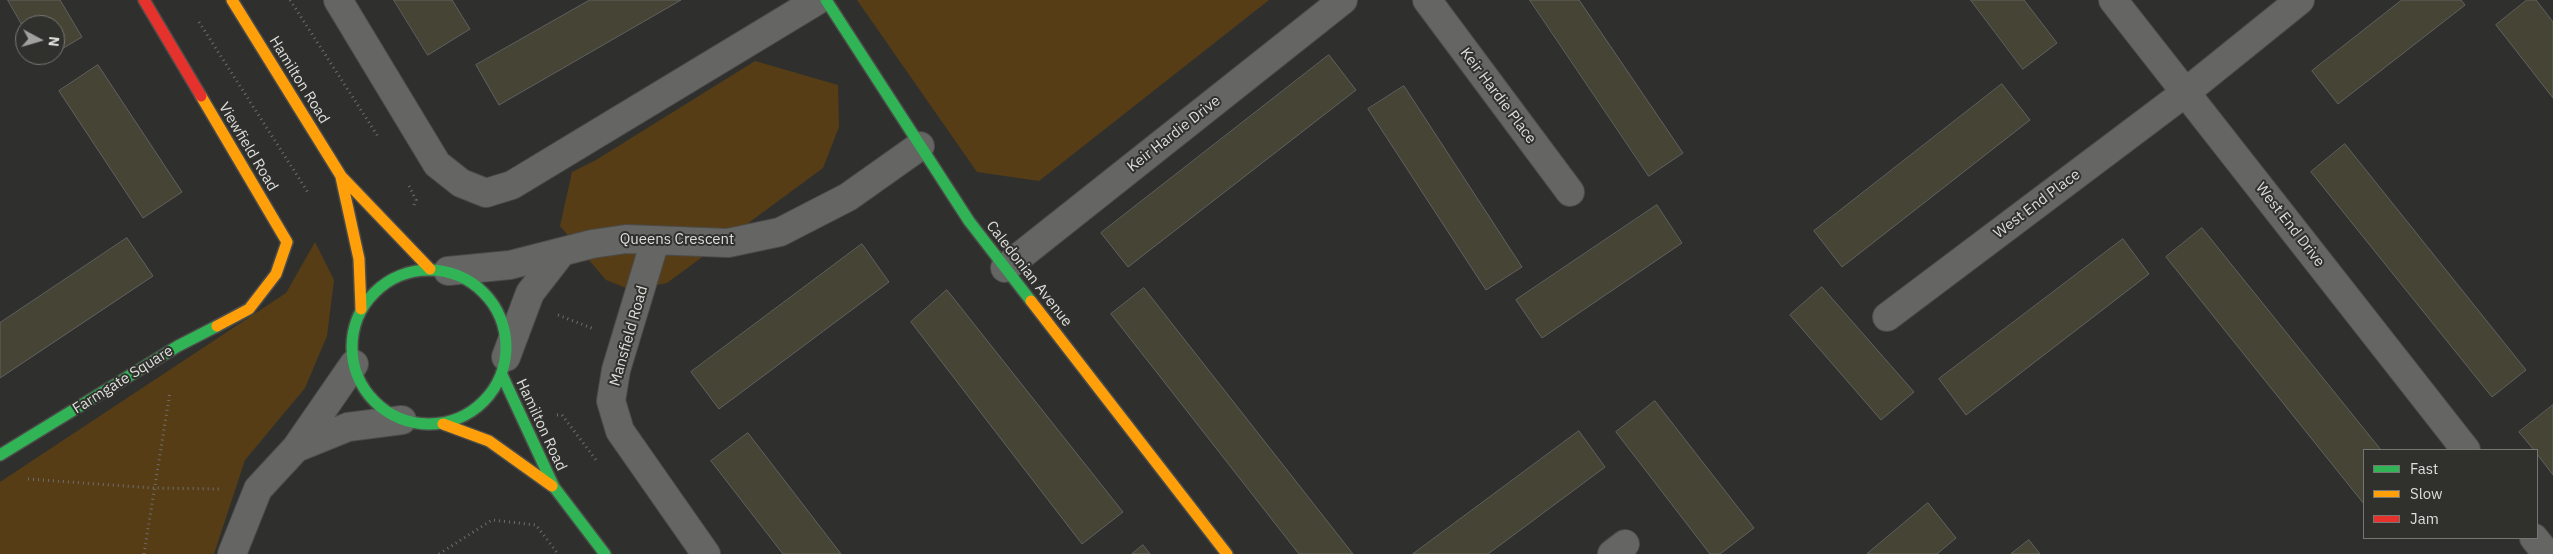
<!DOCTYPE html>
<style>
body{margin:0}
#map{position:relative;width:2553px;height:554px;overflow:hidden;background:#2f302e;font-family:"IBM Plex Sans",sans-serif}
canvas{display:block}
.legend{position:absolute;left:2363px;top:449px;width:175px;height:90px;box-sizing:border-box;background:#30312d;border:1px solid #767773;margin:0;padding:6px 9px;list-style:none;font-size:15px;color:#dedfdc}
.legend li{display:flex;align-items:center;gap:10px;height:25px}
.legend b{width:25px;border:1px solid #767773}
.north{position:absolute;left:15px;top:15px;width:50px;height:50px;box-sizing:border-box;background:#30312d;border:1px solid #767773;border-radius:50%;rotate:96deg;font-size:14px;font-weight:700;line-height:20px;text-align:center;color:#dedfdc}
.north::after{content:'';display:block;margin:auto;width:18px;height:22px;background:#a1a29f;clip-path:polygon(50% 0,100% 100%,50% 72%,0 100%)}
</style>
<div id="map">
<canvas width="2553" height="554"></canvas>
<ul class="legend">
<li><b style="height:6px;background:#30b455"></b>Fast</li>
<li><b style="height:6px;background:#ff9f0a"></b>Slow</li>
<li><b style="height:6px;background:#e5322d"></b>Jam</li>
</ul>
<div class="north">N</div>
</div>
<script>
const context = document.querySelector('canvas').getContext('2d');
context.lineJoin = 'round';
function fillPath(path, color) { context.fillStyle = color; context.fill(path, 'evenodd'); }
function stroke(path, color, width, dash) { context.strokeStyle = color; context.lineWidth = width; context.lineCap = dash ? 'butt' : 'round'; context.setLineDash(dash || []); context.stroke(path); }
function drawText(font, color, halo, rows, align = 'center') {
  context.font = font + ' "IBM Plex Sans",sans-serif'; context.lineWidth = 4; context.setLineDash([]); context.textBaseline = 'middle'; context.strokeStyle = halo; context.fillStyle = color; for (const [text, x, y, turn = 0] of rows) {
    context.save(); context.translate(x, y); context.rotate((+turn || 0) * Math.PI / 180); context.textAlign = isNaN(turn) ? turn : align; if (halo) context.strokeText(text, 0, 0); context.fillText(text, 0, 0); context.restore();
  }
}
const green = new Path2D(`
 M857 0H1269L1039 181 977 172Z
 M755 61 838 85 839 127 823 168 667 283 631 290 606 280 560 226 572 172 596 160Z
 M315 242 334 280 327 336 305 388 245 460 214 554H0V482L286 293Z`);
const building = new Path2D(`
 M8 0H60L82 37 55 53V25H25V30Z
 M394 0H452L470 29 428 55Z
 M590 0H681L499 105 476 65Z
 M1530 0H1579L1683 153 1649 176Z
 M1971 0H2024L2057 43 2023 69Z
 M2402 0H2461L2465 5 2338 104 2312 71Z
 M2527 0H2536L2553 22V98L2496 25Z
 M1329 55 1356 90 1128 267 1101 233Z
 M98 65 182 192 143 218 59 91Z
 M2002 84 2030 120 1842 267 1814 231Z
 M1404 86 1522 267 1486 290 1368 109Z
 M2345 144 2526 370 2492 397 2311 172Z
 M1657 205 1682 243 1542 338 1516 300Z
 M2202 228 2381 450H2364V504L2166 257Z
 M127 238 153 276 0 378V323Z
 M2123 239 2149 274 1966 415 1939 379Z
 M862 244 889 282 719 409 691 372Z
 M1822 287 1914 392 1881 420 1790 315Z
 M1144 288 1353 554H1299L1111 314Z
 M947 290 1123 512 1082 544 911 322Z
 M1655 401 1754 528 1720 554H1710L1616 432Z
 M2553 405V475L2537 454V450H2534L2519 432Z
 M1579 431 1605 467 1488 554H1413Z
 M748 433 841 554H783L711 461Z
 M1928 503 1956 538 1937 554H1867Z
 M2029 540 2040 554H2011Z
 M1143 545 1150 554H1132Z`);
const path = new Path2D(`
 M290 0 379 138
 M199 22 309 194
 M409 186 416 200 414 205
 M558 315 594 329
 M557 415H562L596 460
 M28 479 153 488 221 489
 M144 554 170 392
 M439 554 492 520 536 525 558 554`);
const street = new Path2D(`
 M338 0 437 164 461 183 486 193 512 185 818 0
 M1427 0 1570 192
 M2113 0 2466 450
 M655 241 616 370 611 401 620 431 706 554
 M1005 268 1343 0
 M448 271 510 265 592 244 626 239 728 243 780 232 848 197 920 146
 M1887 317 2186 92 2300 0
 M506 357 530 293 561 253
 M296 448 348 427 402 420
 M2534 538 2547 554
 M232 554 258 489 296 448 354 364
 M1612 554 1625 544`);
const fast = new Path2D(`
 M826 0 969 221 1031 301
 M352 347a77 77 0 1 1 154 0a77 77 0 1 1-154 0Z
 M502 375 554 487 605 554
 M0 455 178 346 217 326`);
const slow = new Path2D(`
 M232 0 341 176 430 269
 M201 96 287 242 276 274 249 309 217 326
 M341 177 359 259 361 309
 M1031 301 1227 554
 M443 424 489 441 552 486`);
const jam = new Path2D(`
 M144 0 201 96`);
const streetNames = [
 ["Hamilton Road",299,80,58],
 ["Keir Hardie Place",1498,96,53],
 ["Keir Hardie Drive",1174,134,-38],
 ["Viewfield Road",248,147,59],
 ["West End Place",2037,204,-37],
 ["West End Drive",2290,225,52],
 ["Queens Crescent",677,240],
 ["Caledonian Avenue",1029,274,52],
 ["Mansfield Road",629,336,-74],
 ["Farmgate Square",123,380,-32],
 ["Hamilton Road",541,425,65]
];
fillPath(green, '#563d16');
fillPath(building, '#464435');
stroke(building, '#616260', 1);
stroke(street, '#4b4c4a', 30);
stroke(fast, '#4b4c4a', 14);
stroke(slow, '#4b4c4a', 14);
stroke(jam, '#4b4c4a', 14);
stroke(path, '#6e6e6d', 3, [1, 4]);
stroke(street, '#656664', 28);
stroke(fast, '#30b455', 11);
stroke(slow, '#ff9f0a', 11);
stroke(jam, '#e5322d', 11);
drawText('15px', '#dedfdc', '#30312d', streetNames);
</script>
